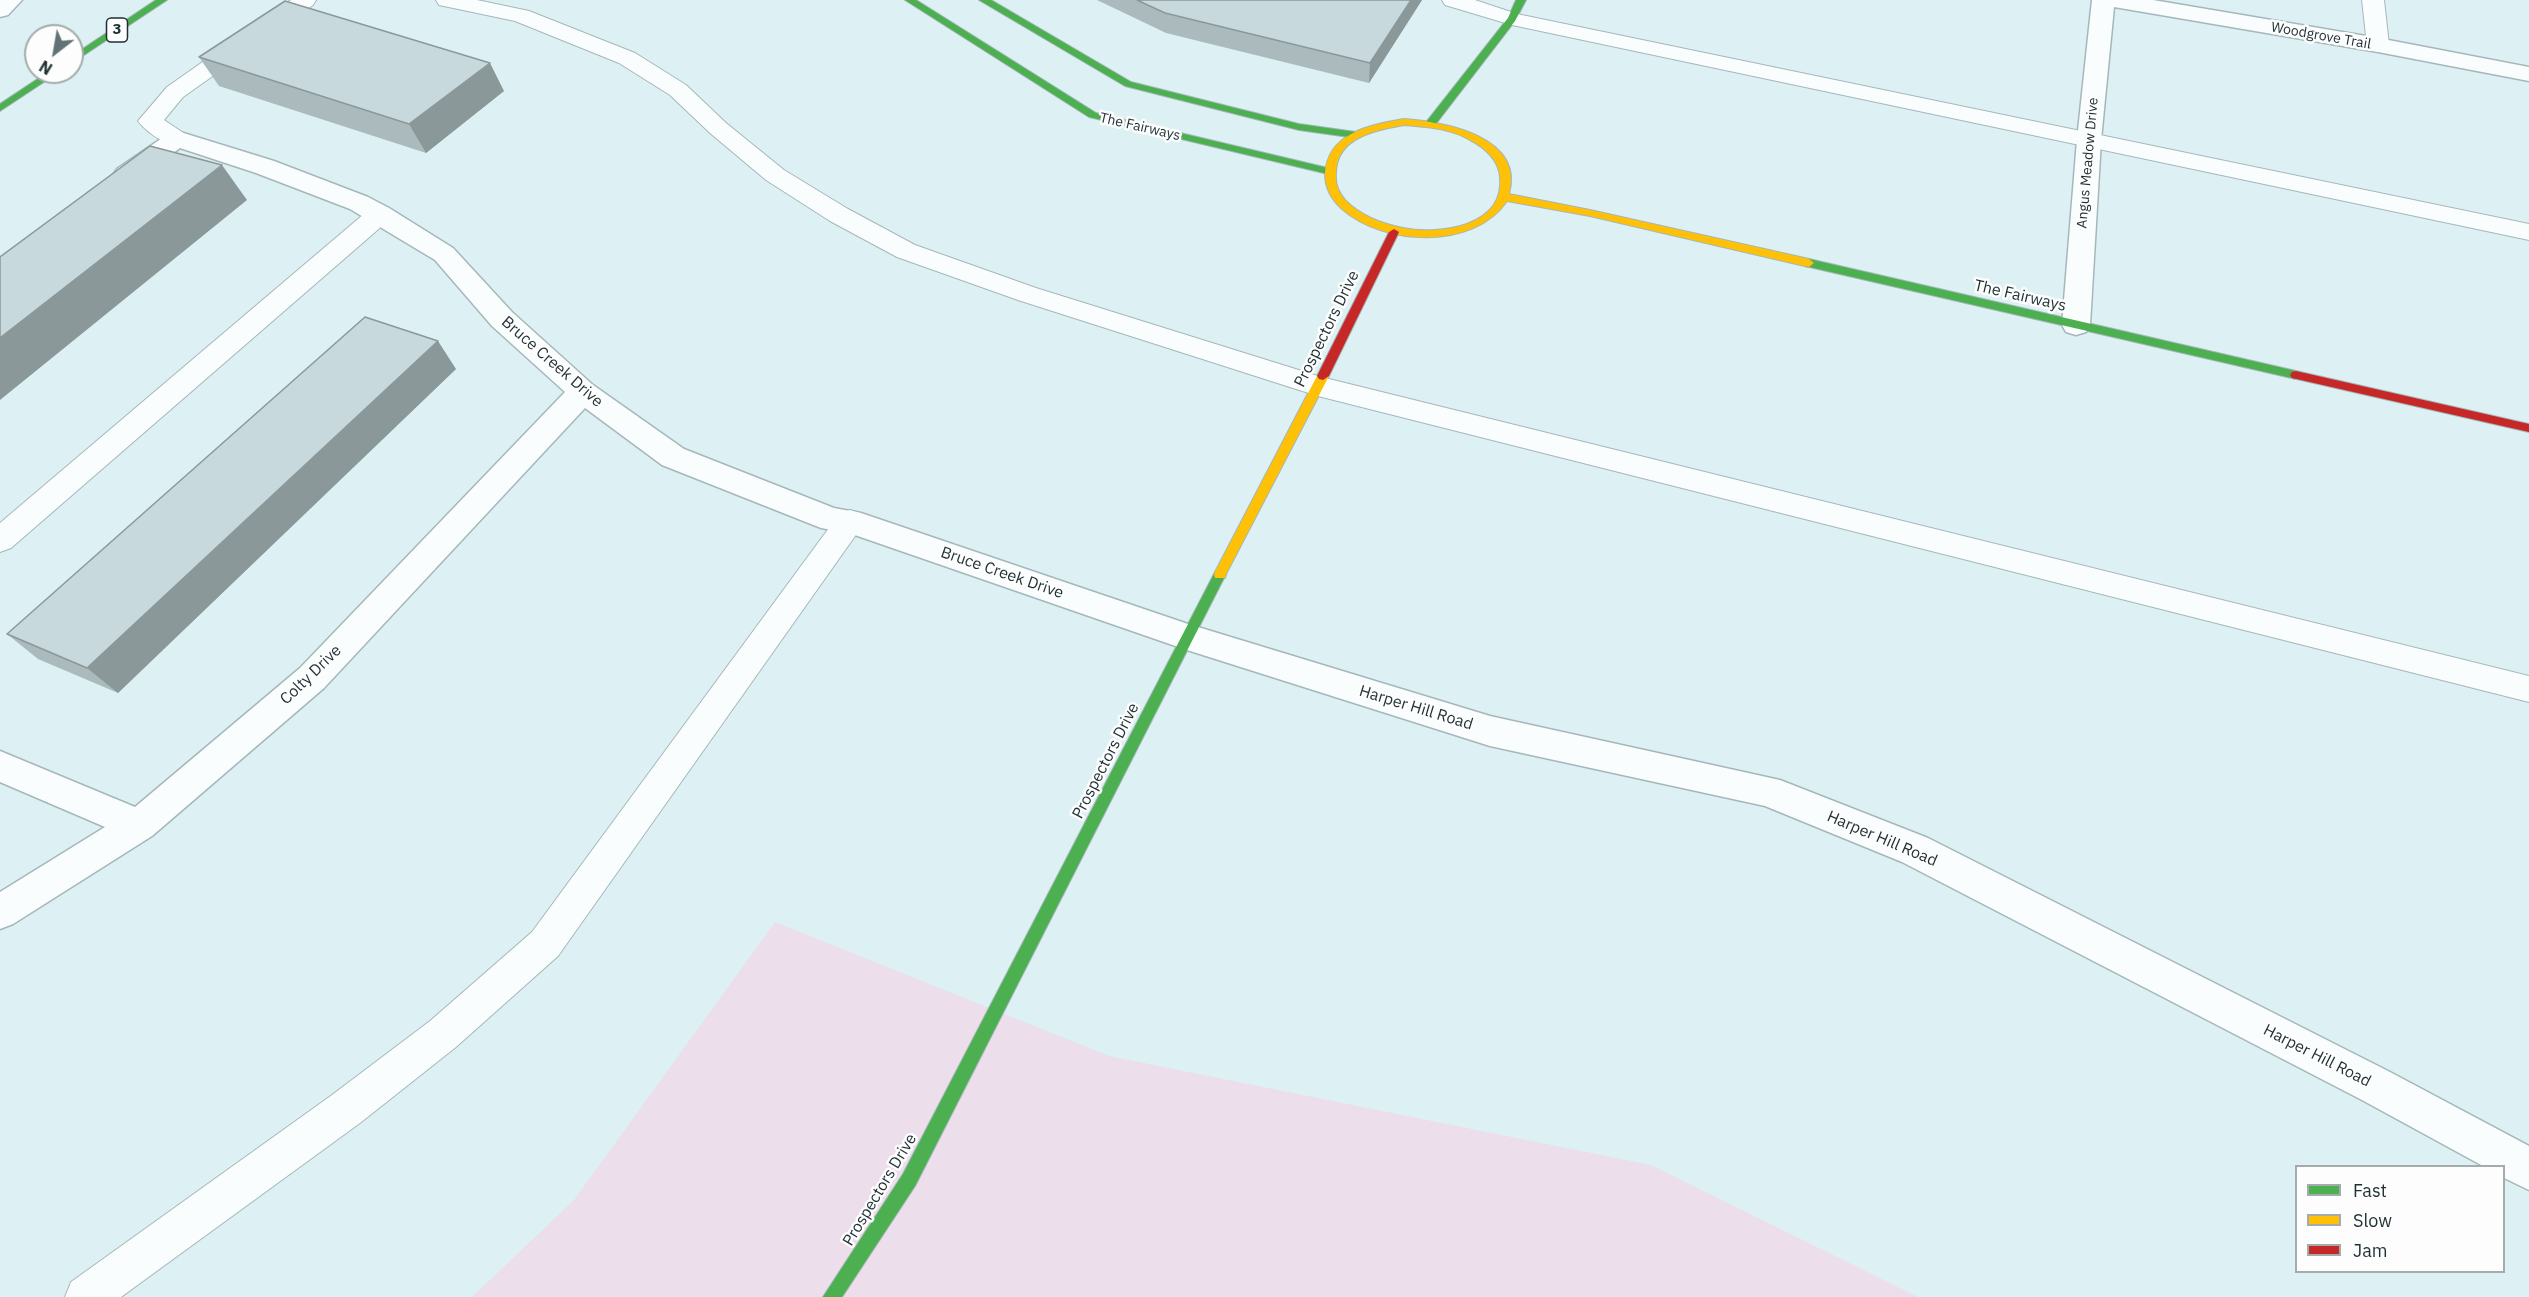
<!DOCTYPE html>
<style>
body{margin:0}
#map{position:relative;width:2529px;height:1297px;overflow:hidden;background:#ddf1f4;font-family:"IBM Plex Sans",sans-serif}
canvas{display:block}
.legend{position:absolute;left:2295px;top:1165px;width:210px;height:108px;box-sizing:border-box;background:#fdfdfd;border:2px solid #a4abac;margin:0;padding:8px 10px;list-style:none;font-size:18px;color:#1e2f33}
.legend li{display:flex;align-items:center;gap:12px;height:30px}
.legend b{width:30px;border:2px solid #a4abac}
.north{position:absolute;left:24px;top:24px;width:60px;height:60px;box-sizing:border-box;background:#fdfdfd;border:2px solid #a4abac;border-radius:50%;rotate:211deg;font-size:16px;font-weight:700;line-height:24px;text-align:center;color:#1e2f33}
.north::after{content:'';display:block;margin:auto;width:21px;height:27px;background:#617377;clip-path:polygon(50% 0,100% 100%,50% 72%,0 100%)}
</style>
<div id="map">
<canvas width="2529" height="1297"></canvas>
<ul class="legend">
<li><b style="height:8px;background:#4caf50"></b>Fast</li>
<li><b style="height:8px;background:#ffc107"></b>Slow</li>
<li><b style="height:8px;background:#c62828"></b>Jam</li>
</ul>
<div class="north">N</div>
</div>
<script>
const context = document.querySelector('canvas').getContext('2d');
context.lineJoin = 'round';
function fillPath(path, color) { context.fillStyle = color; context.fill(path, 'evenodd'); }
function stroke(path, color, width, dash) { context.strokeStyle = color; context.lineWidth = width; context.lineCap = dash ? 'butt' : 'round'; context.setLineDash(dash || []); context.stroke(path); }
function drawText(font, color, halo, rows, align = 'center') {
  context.font = font + ' "IBM Plex Sans",sans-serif'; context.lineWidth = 5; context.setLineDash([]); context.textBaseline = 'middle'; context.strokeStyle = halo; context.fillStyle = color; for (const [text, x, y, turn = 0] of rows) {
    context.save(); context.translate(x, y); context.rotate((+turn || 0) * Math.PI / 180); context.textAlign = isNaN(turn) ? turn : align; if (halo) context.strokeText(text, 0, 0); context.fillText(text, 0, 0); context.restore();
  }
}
const green = new Path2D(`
 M775 922 1109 1056 1651 1165 1918 1297H472L574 1200Z`);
const lane = new Path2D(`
 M291 0H316L313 5 183 97 164 120 185 134 189 139 185 144C169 148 148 134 138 121L167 87Z
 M436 0H477L529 11 635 53 686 85 726 123 784 170 848 209 915 245 1036 288 1321 377 2529 676V702L1318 396 1018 300 897 257 830 221 766 180 710 133 670 95 619 63 515 21 439 5Z
 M1442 0H1475L1517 14 2529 224V240L1512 25 1445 5Z
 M2362 0H2384L2389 45 2386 50 2378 52 2370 50 2367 45Z
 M380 206 389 208 392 214 389 220 11 548 0 552V523L371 208Z
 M850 510 860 513 865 521 860 529 558 956 456 1047 360 1123 121 1297H65L71 1282 332 1095 430 1021 532 932 840 513Z`);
const street = new Path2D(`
 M0 0H22L8 15 0 17Z
 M2092 0H2153L2378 38 2529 67V81L2378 52 2114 7 2101 140 2090 325 2086 332 2076 335 2066 332 2062 325 2077 140Z
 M177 131 274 161 368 197 389 208 453 248 512 312 593 385 684 449 834 508 861 513 1188 624 1490 716 1780 780 1928 838 2390 1072 2529 1146V1190L2504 1178V1166H2483L2362 1100 1902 862 1765 806 1490 746 1187 650 849 533 821 528 662 465 585 408 324 688 152 836 13 924 0 929V892L105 827 0 782V751L135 807 300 668 565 392 492 326 435 260 350 209 256 173 180 148 135 181 126 183 117 181 113 175 117 169 168 134Z`);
const fast = new Path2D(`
 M156 0H167L72 63V56Z
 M905 0H916L1096 113 1328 168 1333 171 1328 174 1089 117Z
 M979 0H991L1131 82 1299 124 1356 132 1361 135 1356 138 1299 130 1125 86Z
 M1516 0H1526L1515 21 1435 125H1427V121L1508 18Z
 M48 72H59L0 111V104Z
 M1809 259 2296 371 2302 375 2296 379 1805 266V260Z
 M1220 569 1226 574 915 1186 842 1297H823L903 1174 1214 574Z`);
const slow = new Path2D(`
 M1404 119C1444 122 1525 136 1509 194L1590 210 1809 259 1814 263 1809 267 1590 216 1507 201C1474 250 1384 246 1342 209 1332 200 1325 188 1325 174 1328 132 1371 125 1404 119ZM1404 125C1426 127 1450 128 1470 140 1484 147 1499 160 1500 177 1505 227 1439 235 1403 228 1383 224 1361 216 1346 201 1338 192 1335 184 1336 172 1337 137 1376 130 1404 125Z
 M1323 372 1329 376 1226 574 1225 578H1215L1214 574 1317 376Z`);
const jam = new Path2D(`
 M1394 229 1399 232 1329 376 1323 380 1319 379 1317 376 1389 232Z
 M2296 371 2529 424V432L2292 378 2290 375 2292 372Z`);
const wall = new Path2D(`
 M1097 0H1422L1369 83 1166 33Z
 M199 57 504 91 426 153 219 86Z
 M456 369 118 693 38 659 7 634Z`);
const shadedWall = new Path2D(`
 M1411 0H1422L1369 83 1370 63Z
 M490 63 504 91 426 153 409 124Z
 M222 165 247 200 0 400V338Z
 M438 341 456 369 118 693 87 668Z`);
const building = new Path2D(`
 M1137 0H1411L1370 63 1165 13Z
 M285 1 490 63 409 124 199 57Z
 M150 146 222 165 0 338V257Z
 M365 317 438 341 87 668 7 634Z`);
const farStreetnames = [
 ["Woodgrove Trail",2321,36,10],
 ["The Fairways",1140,127,13],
 ["Angus Meadow Drive",2088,163,-85]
];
const shields = [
 [117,30,21]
];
const shieldNames = [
 ["3",117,30]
];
const streetNames = [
 ["The Fairways",2020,296,13],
 ["Prospectors Drive",1327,329,-64],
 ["Bruce Creek Drive",552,362,41],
 ["Bruce Creek Drive",1002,573,19],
 ["Colty Drive",311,675,-44],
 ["Harper Hill Road",1416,708,17],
 ["Prospectors Drive",1106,761,-63],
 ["Harper Hill Road",1882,839,23],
 ["Harper Hill Road",2317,1056,27],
 ["Prospectors Drive",880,1190,-59]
];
fillPath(green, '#ecdeeb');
stroke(lane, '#a5b7ba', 2);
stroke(street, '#a5b7ba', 3);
stroke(fast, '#a5b7ba', 2);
stroke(slow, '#a5b7ba', 2);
stroke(jam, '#a5b7ba', 2);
fillPath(lane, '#fafdfd');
fillPath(street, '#fafdfd');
fillPath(fast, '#4caf50');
fillPath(slow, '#ffc107');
fillPath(jam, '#c62828');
fillPath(wall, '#abbbbd');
fillPath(shadedWall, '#8b989a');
fillPath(building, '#c7d9dc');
stroke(building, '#8b989a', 1.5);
drawText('14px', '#1e2f33', '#fdfdfd', farStreetnames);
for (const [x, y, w] of shields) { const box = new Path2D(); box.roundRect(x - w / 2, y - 12, w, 24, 4.5); context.fillStyle = '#fdfdfd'; context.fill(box); stroke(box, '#1e2f33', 1.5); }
drawText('bold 15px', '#1e2f33', null, shieldNames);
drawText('16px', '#1e2f33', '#fdfdfd', streetNames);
</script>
